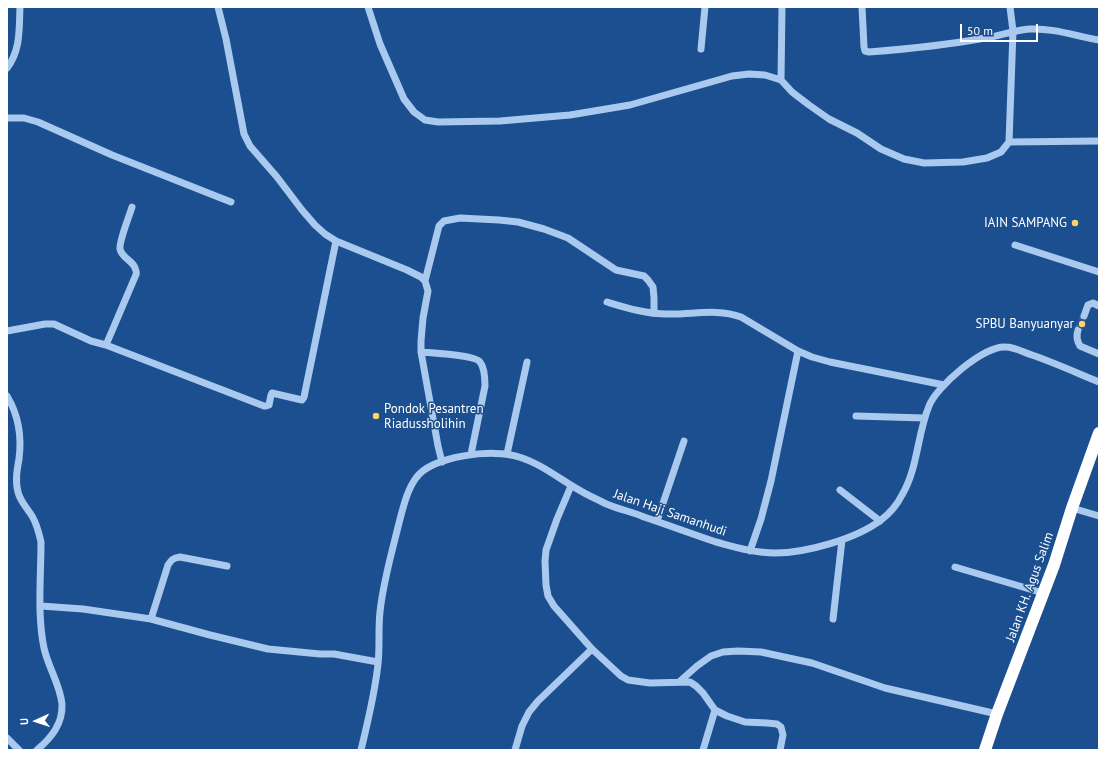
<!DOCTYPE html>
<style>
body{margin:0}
#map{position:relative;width:1106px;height:757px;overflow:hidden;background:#1b4f8f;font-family:"PT Sans",sans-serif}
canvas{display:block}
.frame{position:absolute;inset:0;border:8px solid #fff;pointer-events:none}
.north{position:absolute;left:16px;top:701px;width:40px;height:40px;-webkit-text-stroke:3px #1b4f8f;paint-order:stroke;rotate:267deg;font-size:11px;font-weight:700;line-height:16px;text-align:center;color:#fff}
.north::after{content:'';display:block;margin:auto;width:14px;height:18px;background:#fff;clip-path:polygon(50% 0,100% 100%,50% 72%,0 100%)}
.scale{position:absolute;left:960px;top:24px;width:78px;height:18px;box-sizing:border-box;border:2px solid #fff;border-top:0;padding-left:5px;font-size:12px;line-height:14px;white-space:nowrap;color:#fff;-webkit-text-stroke:3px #1b4f8f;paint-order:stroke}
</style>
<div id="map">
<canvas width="1106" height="757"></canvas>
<div class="frame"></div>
<div class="north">U</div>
<div class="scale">50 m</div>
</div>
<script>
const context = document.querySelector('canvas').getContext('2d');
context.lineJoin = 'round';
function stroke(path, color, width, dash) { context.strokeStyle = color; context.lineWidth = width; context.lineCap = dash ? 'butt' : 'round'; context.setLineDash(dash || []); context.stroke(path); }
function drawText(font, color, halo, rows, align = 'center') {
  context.font = font + ' "PT Sans",sans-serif'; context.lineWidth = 3; context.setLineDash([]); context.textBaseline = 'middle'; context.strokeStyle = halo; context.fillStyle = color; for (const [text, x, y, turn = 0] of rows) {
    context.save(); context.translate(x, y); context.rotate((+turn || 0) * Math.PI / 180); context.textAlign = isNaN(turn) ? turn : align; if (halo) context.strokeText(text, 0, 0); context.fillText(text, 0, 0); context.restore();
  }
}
const minorTunnel = new Path2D(`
 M1078 330 1084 316`);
const minor = new Path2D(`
 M218 7 226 39 244 134 250 146 277 177 302 210 315 225 325 234 336 241 407 270 421 277 425 281 428 291 423 318 421 341V352L438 446 442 462
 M368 7 380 44 404 99 414 112 425 120 438 122 500 121 570 115 630 105 732 76 749 74 765 75 781 80 792 92 809 105 829 119 857 133 881 149 904 159 924 163 963 162 987 158 1001 152 1009 142 1099 141
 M862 7 864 47 865 51 869 52C908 49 947 45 985 38 1000 36 1014 30 1030 29 1053 28 1076 36 1099 40
 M701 49 705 7
 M7 68C21 50 19 28 20 7
 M781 80 782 7
 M7 118H24L38 122 112 155 231 202
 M1009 142 1013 31 1010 7
 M1015 245 1099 272
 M425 281 439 226 444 221 460 218 499 220 518 222 544 229 568 238 616 270 644 276 648 280 653 287 654 298V313
 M607 302C627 308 646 314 667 314 691 315 717 308 741 317L798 351 812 357 830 362 944 385
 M1084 316 1088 305 1093 303 1099 306
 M1078 330C1076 336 1077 341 1080 346L1099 354
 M7 331 45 324H54L91 341 106 345 264 406H266L269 405 271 395 272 393 302 400 304 397 336 241
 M106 345 135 277C136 275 137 273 136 271 135 261 122 259 120 249 119 241 129 217 132 207
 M421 352C431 353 475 355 480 362 485 368 485 379 485 386L471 454
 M7 396C19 416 22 436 19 459 17 470 15 481 18 492 20 501 27 508 32 516 37 524 39 533 41 542 41 577 37 614 44 648 48 667 60 684 62 704 63 724 51 738 37 750
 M856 416 924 418
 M507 454 527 362
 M571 486 557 519 546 550 545 561 546 585 548 596 554 606 592 649 621 676 628 680 650 683 690 682 696 686 703 693 715 710 727 716 745 722 767 723 777 724 781 727 783 735 780 750
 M840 490 880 521
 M1072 508 1099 516
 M657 521 684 441
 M750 551 761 519 771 481 798 351
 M955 567 1043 593
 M41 606 83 609 151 619 210 635 268 649 320 654H334L378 662
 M151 619 168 565C171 560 173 558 180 557L227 566
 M833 619 842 540
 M679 682 697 666 711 656 723 652 738 651 761 652 812 663 885 688 997 714
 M7 738 19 750
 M361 750C368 721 375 693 378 664 380 647 378 629 380 612 383 582 392 552 399 523 403 508 407 490 416 478 431 456 494 448 519 457 545 465 565 484 590 496 597 499 603 503 609 505 621 510 633 512 644 517 668 525 692 534 716 542 735 547 754 553 775 553 806 553 856 539 881 520 889 514 897 505 902 495 918 468 917 435 929 406 936 387 984 345 1006 347 1014 347 1023 352 1032 355 1055 363 1077 373 1099 382
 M515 750 522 726 529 712 538 701 592 649
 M703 750 715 710`);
const highway = new Path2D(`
 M985 750 997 714 1054 565 1072 508 1099 433`);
const markers = [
 [1075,223,4,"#ffd166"],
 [1082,324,4,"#ffd166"],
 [376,416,4,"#ffd166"]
];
const poiNames = [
 ["IAIN SAMPANG",1067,223],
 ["SPBU Banyuanyar",1074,324],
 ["Pondok Pesantren",384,409,"left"],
 ["Riadussholihin",384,424,"left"]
];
const streetNames = [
 ["Jalan Haji Samanhudi",670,513,19],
 ["Jalan KH. Agus Salim",1030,587,-70]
];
stroke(minorTunnel, '#3d69a0', 7, [7, 3.5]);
stroke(minor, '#a9c9ee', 7);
stroke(highway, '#fff', 12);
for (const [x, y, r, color] of markers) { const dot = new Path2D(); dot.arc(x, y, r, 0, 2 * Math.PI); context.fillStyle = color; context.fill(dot); stroke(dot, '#1b4f8f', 1.5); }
drawText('13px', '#fff', '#1b4f8f', poiNames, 'right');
drawText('13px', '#fff', '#1b4f8f', streetNames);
</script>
